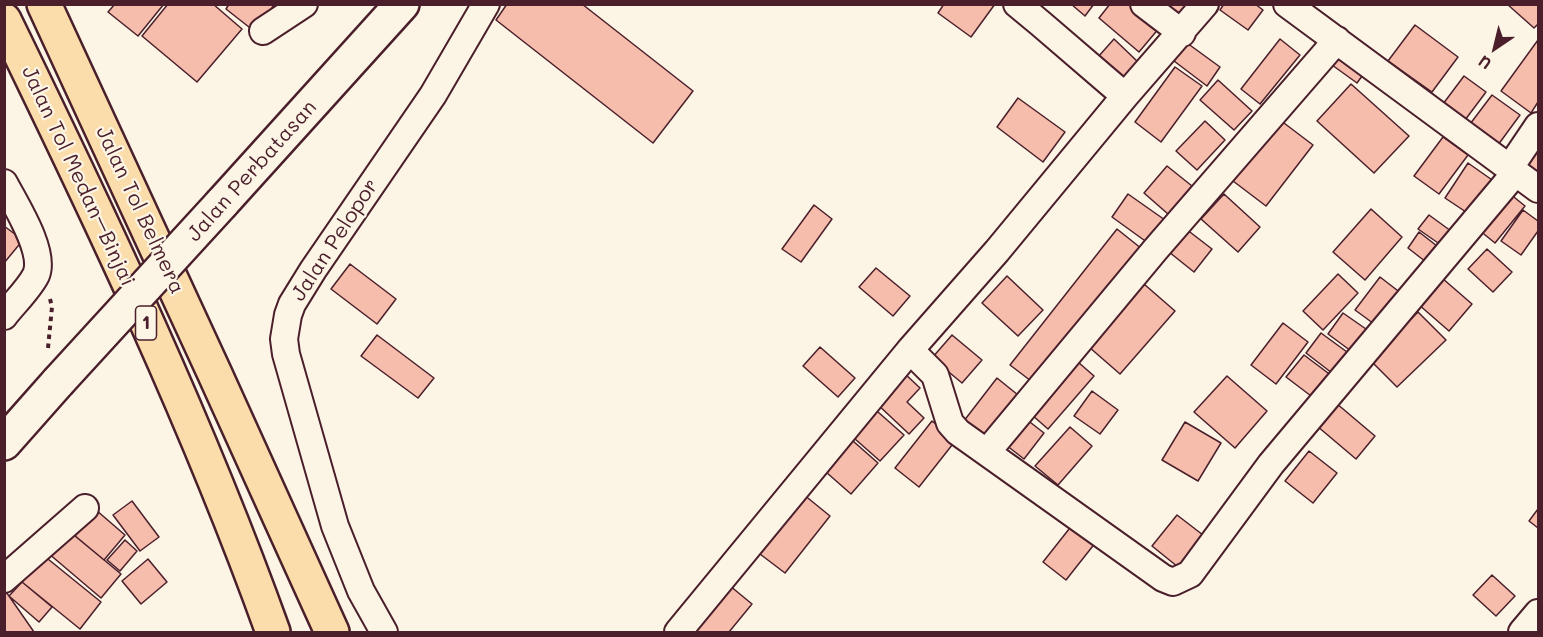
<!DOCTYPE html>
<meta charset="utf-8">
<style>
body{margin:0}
#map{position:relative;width:1543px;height:637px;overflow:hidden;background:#fcf5e5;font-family:Mali,sans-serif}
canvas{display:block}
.frame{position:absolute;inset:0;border:6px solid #4a1f2b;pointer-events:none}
.north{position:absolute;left:1465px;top:18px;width:60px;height:60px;-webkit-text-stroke:4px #fcf5e5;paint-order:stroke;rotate:215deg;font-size:16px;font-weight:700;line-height:24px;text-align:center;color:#4a1f2b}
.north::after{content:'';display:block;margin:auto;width:21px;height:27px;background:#4a1f2b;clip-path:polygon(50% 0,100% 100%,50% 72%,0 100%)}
</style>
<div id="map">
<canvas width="1543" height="637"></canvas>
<div class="frame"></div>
<div class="north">U</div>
</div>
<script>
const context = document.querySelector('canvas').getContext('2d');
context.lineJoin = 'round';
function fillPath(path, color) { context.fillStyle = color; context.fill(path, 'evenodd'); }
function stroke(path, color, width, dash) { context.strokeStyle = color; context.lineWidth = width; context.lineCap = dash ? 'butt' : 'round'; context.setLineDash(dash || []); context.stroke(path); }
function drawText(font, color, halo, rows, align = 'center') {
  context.font = font + ' Mali,sans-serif'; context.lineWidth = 4.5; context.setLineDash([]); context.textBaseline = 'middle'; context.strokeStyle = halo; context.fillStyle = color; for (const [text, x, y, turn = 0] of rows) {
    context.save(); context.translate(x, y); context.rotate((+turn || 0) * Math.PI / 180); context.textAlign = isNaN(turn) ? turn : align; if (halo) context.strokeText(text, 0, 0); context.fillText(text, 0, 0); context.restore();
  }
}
const building = new Path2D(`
 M115 4H164L138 36 108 12Z
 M168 4H213L242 29 197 82 142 36Z
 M229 4H275L254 31 226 9Z
 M507 4H582L693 91 653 143 496 20Z
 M944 4H995L971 37 938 13Z
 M1071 4H1094L1085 16Z
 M1110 4H1132L1160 27 1139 52 1099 18Z
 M1161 4H1190L1179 18Z
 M1224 4H1255L1263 10 1248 30 1220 10Z
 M1507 4H1538V24L1534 28Z
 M1415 25 1458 57 1432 92 1388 61Z
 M1114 39 1138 62 1122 79 1098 57Z
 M1280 39 1300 55 1260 104 1241 89Z
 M1538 40V102L1531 113 1501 91Z
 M1187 43 1220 67 1207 86 1174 61Z
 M1343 51 1367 69 1357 83 1332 65Z
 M1175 67 1202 86 1161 142 1135 122Z
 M1464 76 1486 92 1465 120 1443 104Z
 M1218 80 1252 111 1234 130 1200 100Z
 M1351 84 1409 136 1374 173 1317 121Z
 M1492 95 1520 115 1495 149 1467 128Z
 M1018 98 1065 132 1043 162 997 127Z
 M1280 120 1313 145 1266 206 1233 181Z
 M1205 121 1225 140 1197 170 1176 151Z
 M1538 129V174L1517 158Z
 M1443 137 1468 155 1439 194 1414 176Z
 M1468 163 1495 182 1472 216 1445 198Z
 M1167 166 1192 186 1168 214 1144 193Z
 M1504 189 1525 206 1495 243 1474 226Z
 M1128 194 1165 220 1148 243 1112 217Z
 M1224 194 1260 227 1238 252 1201 219Z
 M814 205 832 219 801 262 782 249Z
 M1371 209 1402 237 1365 280 1333 252Z
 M1523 210 1538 221V231L1521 255 1501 241Z
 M1429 215 1451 231 1441 245 1418 229Z
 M4 226 23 240 4 263Z
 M1117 229 1142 249 1035 384 1010 365Z
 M1186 229 1212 249 1194 272 1169 252Z
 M1419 232 1437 246 1426 262 1408 248Z
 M1487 249 1512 272 1493 292 1468 269Z
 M350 264 396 299 377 324 331 289Z
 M876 268 910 296 893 316 859 287Z
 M1338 274 1358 293 1323 330 1303 311Z
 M1007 276 1043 310 1018 336 982 303Z
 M1380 277 1406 297 1381 329 1355 310Z
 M1442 278 1472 304 1449 331 1418 304Z
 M1144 284 1175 311 1120 374 1089 347Z
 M1418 312 1446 340 1397 387 1370 360Z
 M1343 313 1366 329 1351 351 1328 334Z
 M1283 323 1308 342 1276 384 1251 365Z
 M1321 333 1347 352 1332 373 1306 353Z
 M377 335 434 378 418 398 361 356Z
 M952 335 982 360 962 383 932 358Z
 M820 347 855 378 838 397 803 366Z
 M1304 355 1336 379 1319 402 1286 377Z
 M1078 362 1094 376 1048 429 1032 415Z
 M903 372 920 388 907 402 924 418 909 434 875 402Z
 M1227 376 1267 411 1235 448 1194 412Z
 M997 378 1018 395 981 443 960 426Z
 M1092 391 1118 410 1100 434 1074 416Z
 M1336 403 1375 436 1356 459 1317 426Z
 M869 404 904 435 880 461 846 431Z
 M1026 419 1044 433 1024 459 1006 445Z
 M932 421 956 440 919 487 895 468Z
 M1185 422 1221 443 1198 481 1162 460Z
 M1070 427 1092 446 1058 485 1035 466Z
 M845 434 878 463 851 494 818 465Z
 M1309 451 1337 473 1313 503 1285 481Z
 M798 490 830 516 785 573 752 548Z
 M132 501 159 537 140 551 113 515Z
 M1538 509V528L1529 521Z
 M96 510 125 535 104 560 75 536Z
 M1177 515 1203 535 1178 567 1152 546Z
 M1073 524 1096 542 1066 580 1043 562Z
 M68 530 121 574 101 598 48 553Z
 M125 540 137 551 120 571 107 560Z
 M43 555 101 602 80 629 22 582Z
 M148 559 167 582 141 604 122 581Z
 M1492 575 1515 596 1496 616 1473 595Z
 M724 581 752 604 729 632H681Z
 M22 582 52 607 39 622 9 596Z
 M6 592 9 596 34 632H4V593Z`);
const path = new Path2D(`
 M48 348 52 307 50 299`);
const street = new Path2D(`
 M1017 4 1040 23 1125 96
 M1144 4 1182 33
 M1287 4 1538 189
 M263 31 304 4
 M1511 166 1538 126
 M4 183C15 204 46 252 36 275 29 289 14 303 4 316
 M910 350 935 375 950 423 958 432 1163 578 1173 582 1190 574 1271 464 1516 172
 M987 452 1155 250 1337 40
 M4 579 85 508
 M384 632 361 591 335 526 286 354 284 339 288 315 292 304 313 270 433 95 486 4
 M678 632 910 350 997 251 1125 96 1205 4
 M1522 632 1538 613`);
const secondary = new Path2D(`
 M222 203 402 4
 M4 443 58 382`);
const highway = new Path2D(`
 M44 4 214 372 332 632
 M4 20C102 221 198 423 273 632`);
const secondaryBridge = new Path2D(`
 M58 382 222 203`);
const shields = [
 [146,323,21]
];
const shieldNames = [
 ["1",146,323]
];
const streetNames = [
 ["Jalan Perbatasan",252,171,-48],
 ["Jalan Tol Medan–Binjai",78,176,65],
 ["Jalan Tol Belmera",140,210,65],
 ["Jalan Pelopor",335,240,-57]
];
fillPath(building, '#f6bdac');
stroke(building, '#4a1f2b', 1.5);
stroke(street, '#4a1f2b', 30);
stroke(secondary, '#4a1f2b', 38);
stroke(highway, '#4a1f2b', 38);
stroke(path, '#4a1f2b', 4, [4.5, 4.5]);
stroke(street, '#fcf5e5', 26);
stroke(secondary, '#fcf5e5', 33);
stroke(highway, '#faddab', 33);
stroke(secondaryBridge, '#4a1f2b', 38, []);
stroke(secondaryBridge, '#fcf5e5', 33);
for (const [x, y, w] of shields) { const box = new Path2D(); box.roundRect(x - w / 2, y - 17, w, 34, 4.5); context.fillStyle = '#fcf5e5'; context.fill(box); stroke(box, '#4a1f2b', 1.5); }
drawText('bold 20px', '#4a1f2b', null, shieldNames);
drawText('21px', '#4a1f2b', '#fcf5e5', streetNames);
</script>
